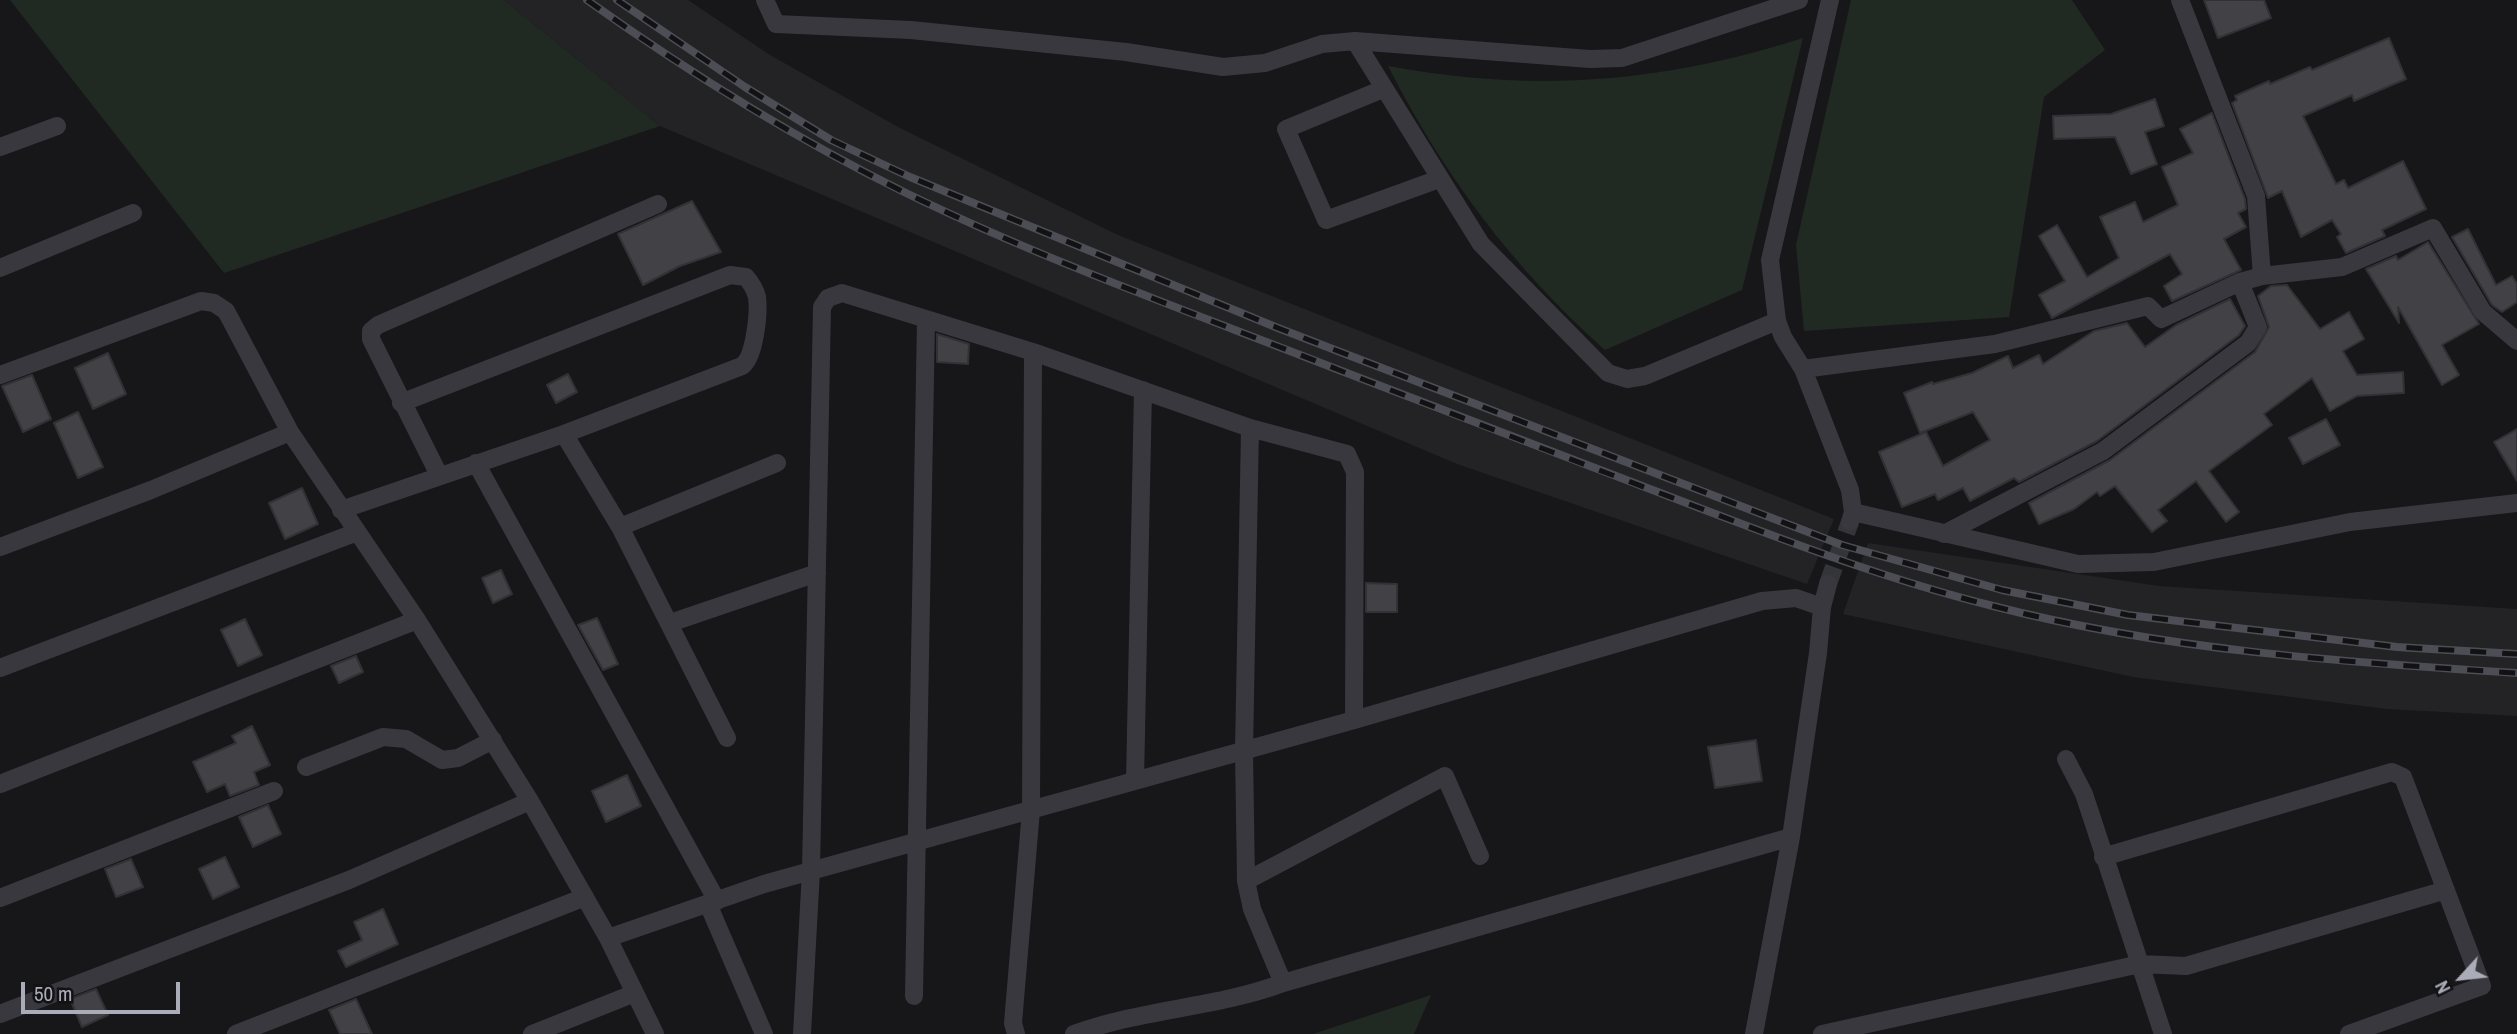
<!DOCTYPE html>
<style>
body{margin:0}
#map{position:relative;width:2517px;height:1034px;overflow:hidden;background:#171719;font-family:"Archivo Narrow",sans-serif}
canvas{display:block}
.north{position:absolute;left:2426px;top:943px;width:70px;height:70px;-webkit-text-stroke:5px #121214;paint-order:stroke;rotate:243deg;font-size:19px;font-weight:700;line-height:28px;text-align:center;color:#aaacb8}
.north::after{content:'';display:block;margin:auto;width:24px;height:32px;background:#aaacb8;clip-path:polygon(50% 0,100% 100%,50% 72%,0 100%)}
.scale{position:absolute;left:21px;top:982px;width:159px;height:32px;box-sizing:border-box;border:4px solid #aaacb8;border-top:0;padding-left:9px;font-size:21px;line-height:24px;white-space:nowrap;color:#aaacb8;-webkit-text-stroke:5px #121214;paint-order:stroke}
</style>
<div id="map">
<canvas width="2517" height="1034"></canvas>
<div class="north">N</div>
<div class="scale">50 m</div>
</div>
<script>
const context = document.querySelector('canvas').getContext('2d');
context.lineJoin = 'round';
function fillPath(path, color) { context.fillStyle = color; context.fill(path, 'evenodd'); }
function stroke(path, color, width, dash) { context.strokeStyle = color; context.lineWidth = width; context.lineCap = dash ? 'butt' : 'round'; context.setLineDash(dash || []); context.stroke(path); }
const built = new Path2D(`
 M504 0H688L770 55 898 127 1118 235 1834 519 1807 584 1457 464 660 126Z
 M1868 543 2159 586 2517 609V716L2387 709 2133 677 1843 614Z`);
const green = new Path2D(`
 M10 0H504L660 126 224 273Z
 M1851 0H2072L2105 50 2044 97 2009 317 1804 331 1796 245Z
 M1803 38 1742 290 1605 350C1513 268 1444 176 1388 66 1534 93 1662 83 1803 38Z
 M1431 995 1414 1034H1313Z`);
const building = new Path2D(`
 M2204 0H2264L2271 18 2218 38Z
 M2389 38 2406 79 2354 101 2352 95 2303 116 2336 184 2344 180 2348 188 2403 161 2426 209 2382 230 2385 236 2346 253 2337 237 2341 234 2332 220 2301 237 2282 191 2268 198 2232 103 2237 100 2235 96 2269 81 2270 84 2310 67 2312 70Z
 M2155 99 2164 126 2145 132 2157 164 2131 174 2115 137 2054 139 2053 116 2111 114Z
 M2212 113 2245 199 2246 209 2238 213 2246 227 2224 239 2241 270 2172 301 2164 286 2182 274 2170 254 2052 318 2039 295 2065 281 2039 236 2057 225 2087 277 2119 258 2100 217 2135 202 2143 222 2178 205 2162 167 2193 153 2180 129Z
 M692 201 721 252 680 266 643 285 618 234Z
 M2468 229 2496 285 2512 276 2517 284V302L2502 312 2492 305 2452 237Z
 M2428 242 2479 324 2442 345 2459 375 2442 385 2398 307 2399 323 2366 269 2396 256 2398 260Z
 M2287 285 2320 329 2349 312 2364 339 2343 351 2357 375 2403 372 2404 393 2357 396 2330 411 2312 378 2264 414 2272 425 2209 471 2239 512 2226 522 2196 481 2158 510 2167 521 2152 532 2115 486 2100 496 2097 492 2074 509 2039 524 2029 503 2110 460 2255 352 2269 327 2258 296 2271 286Z
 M2230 299 2245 326 2239 335 2097 441 2019 482 2014 478 1970 501 1963 488 1938 500 1935 494 1902 507 1879 452 1926 432 1943 466 1990 440 1973 412 1920 433 1904 393 1932 382 1933 384 1972 373 2008 356 2013 368 2039 355 2043 364 2094 331 2127 323 2145 347 2176 325Z
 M937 334 969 344 968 364 937 362Z
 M108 353 126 394 93 409 75 368Z
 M568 374 577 392 556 403 547 385Z
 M32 375 51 419 23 432 2 386Z
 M78 412 103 467 78 478 54 423Z
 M2326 419 2340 445 2303 464 2289 438Z
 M2517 429V481L2494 442Z
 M302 488 318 524 285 539 269 503Z
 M501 570 512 594 493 603 482 578Z
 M1366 583 1397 584V612H1366Z
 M597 618 618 664 603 670 578 625Z
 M245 619 262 655 238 666 221 630Z
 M356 656 363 672 339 683 331 666Z
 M252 726 270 765 254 772 259 785 230 796 225 784 207 792 193 762 236 743 232 736Z
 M1756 740 1762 781 1715 788 1708 747Z
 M627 775 641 806 606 822 592 791Z
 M268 805 281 834 253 847 239 817Z
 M225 857 239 887 213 899 199 869Z
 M131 859 143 887 116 897 105 869Z
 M383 909 398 944 346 967 338 951 362 940 354 922Z
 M96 989 108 1015 82 1027 70 999Z
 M356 999 372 1034H340L329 1010Z`);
const minorTunnel = new Path2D(`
 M1828 584 1850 522`);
const minor = new Path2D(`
 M765 0 776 24 911 30 1126 52 1223 67 1265 63 1322 44 1355 41 1590 59 1622 58 1799 0
 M1830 0 1770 260 1777 321 1783 337 1803 369 1850 490 1853 512 1850 522
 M2180 0 2256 196 2262 276 2342 267 2433 228 2483 312 2517 341
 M1355 41 1481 244 1608 373 1627 379 1645 376 1777 321
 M1383 89 1286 129 1326 220 1439 179
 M0 147 57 126
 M0 268 133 213
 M1803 369 1995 344 2148 306 2161 319 2240 282 2262 276
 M0 375 201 301 214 303 226 311 290 432 417 620 530 801 608 938
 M1250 428 1244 751 1246 881 1252 909 1283 983
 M564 434 620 527 727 738
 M476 463 717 901
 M439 475 371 339V331L378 325 658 204
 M341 510 564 434 742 366C755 357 759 312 757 297 755 289 751 283 746 277L730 275 401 403
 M1853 512 2078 564 2154 562 2350 522 2517 503
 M620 527 777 463
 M1944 534 2103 451 2248 343 2258 327 2240 282
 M0 547 151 490 290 432
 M670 623 817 573
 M0 668 357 532
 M2066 759 2084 794 2163 1034
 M306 767 383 737 406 739 442 760 458 758 493 740
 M1135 781 1143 390
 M0 784 417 620
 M2103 857 2392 772 2403 777 2482 986 2349 1034
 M1246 881 1445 776 1480 856
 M0 898 274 791
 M708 904 764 1034
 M914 996 926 320
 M0 1014 349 880 530 801
 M236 1034 585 897
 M532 1034 635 993
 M655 1034 608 938 764 884 1354 720 1762 601 1796 598 1822 607
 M802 1034 811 871 822 307 828 298 842 293 1033 352 1250 428 1347 454 1355 472 1354 720
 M1016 1034 1013 1023 1031 810 1033 352
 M1074 1034C1142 1009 1216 1008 1283 983L1791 837
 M1754 1034 1791 837 1818 653 1822 607 1828 584
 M1822 1034 2140 964 2186 966 2446 890`);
const rail = new Path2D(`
 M587 0C688 72 794 138 906 193 1043 260 1196 314 1339 370 1458 416 1577 462 1697 507 1794 544 1892 581 1993 606 2164 650 2341 662 2517 673
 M617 0 745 87 831 140 910 177 1278 328 1842 545 2002 590 2128 615 2397 647 2517 654`);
fillPath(built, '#232326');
fillPath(green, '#212923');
fillPath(building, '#414146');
stroke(building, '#323135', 2);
stroke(minorTunnel, '#343539', 18, [18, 9]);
stroke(minor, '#38383e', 18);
stroke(rail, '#4d4e55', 8);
stroke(rail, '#121214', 5, [16]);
</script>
